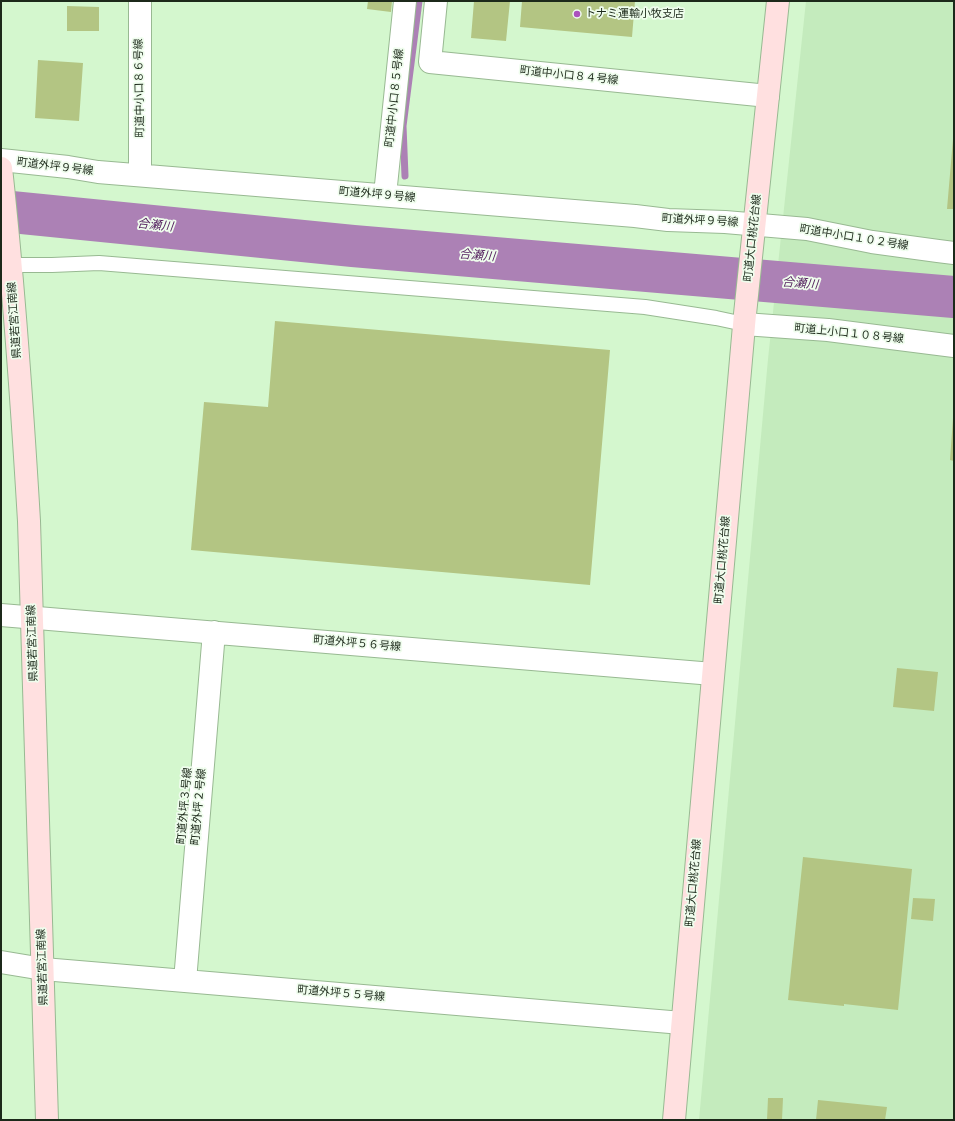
<!DOCTYPE html>
<meta charset="utf-8">
<style>
body{margin:0}
#map{position:relative;width:955px;height:1121px;overflow:hidden;background:#d4f7ce;font-family:Poppins,sans-serif}
canvas{display:block}
.frame{position:absolute;inset:0;border:2px solid #1c291a;pointer-events:none}
</style>
<div id="map">
<canvas width="955" height="1121"></canvas>
<div class="frame"></div>
</div>
<script>
const context = document.querySelector('canvas').getContext('2d');
context.lineJoin = 'round';
function fillPath(path, color) { context.fillStyle = color; context.fill(path, 'evenodd'); }
function stroke(path, color, width, dash) { context.strokeStyle = color; context.lineWidth = width; context.lineCap = dash ? 'butt' : 'round'; context.setLineDash(dash || []); context.stroke(path); }
function drawText(font, color, halo, rows, align = 'center') {
  context.font = font + ' Poppins,"Noto Sans JP",sans-serif'; context.lineWidth = 3.5; context.setLineDash([]); context.textBaseline = 'middle'; context.strokeStyle = halo; context.fillStyle = color; for (const [text, x, y, turn = 0] of rows) {
    context.save(); context.translate(x, y); context.rotate((+turn || 0) * Math.PI / 180); context.textAlign = isNaN(turn) ? turn : align; if (halo) context.strokeText(text, 0, 0); context.fillText(text, 0, 0); context.restore();
  }
}
const built = new Path2D(`
 M806 1H954V1120H699L768 359Z`);
const stream = new Path2D(`
 M405 176 403 126 419 1`);
const river = new Path2D(`
 M1 211 353 246 954 297`);
const building = new Path2D(`
 M368 1H392L391 12 367 9Z
 M474 1H510L506 41 471 38Z
 M522 1H635L632 37 520 27Z
 M67 6 99 7V31H67Z
 M38 60 83 63 79 121 35 118Z
 M953 139H954V209H947Z
 M275 321 610 350 590 585 191 550 204 402 268 407Z
 M953 418H954V461L950 460Z
 M897 668 938 672 934 711 893 707Z
 M803 857 912 869 898 1010 844 1004V1006L788 1000Z
 M913 898 935 899 933 921 911 919Z
 M768 1098H783L782 1120H767Z
 M818 1100 887 1107 885 1120H816Z`);
const lane = new Path2D(`
 M3 263 11 265H52L99 263 645 307 716 318 744 324`);
const street = new Path2D(`
 M140 1V175
 M436 1 430 62 768 96
 M1 160 68 167 98 172 635 216 668 220 725 222 807 229 872 242 938 251 954 253
 M385 195 405 1
 M744 324 828 330 954 346
 M1 615 713 674
 M1 962 43 969 682 1023
 M185 981 214 632`);
const secondary = new Path2D(`
 M1 168C14 286 22 403 29 521L47 1120
 M674 1120 745 314 778 1`);
const markers = [
 [577,14,4,"#ac52be"]
];
const poiNames = [
 ["トナミ運輸小牧支店",585,14]
];
const streetNames = [
 ["町道中小口８４号線",569,76,6],
 ["町道中小口８６号線",140,88,-91],
 ["町道中小口８５号線",395,98,-84],
 ["町道外坪９号線",55,167,7],
 ["町道外坪９号線",377,195,5],
 ["町道外坪９号線",700,221,3],
 ["町道大口桃花台線",753,238,-84],
 ["町道中小口１０２号線",854,238,9],
 ["県道若宮江南線",15,320,-94],
 ["町道上小口１０８号線",849,334,6],
 ["町道大口桃花台線",723,560,-85],
 ["県道若宮江南線",33,643,-92],
 ["町道外坪５６号線",357,644,5],
 ["町道外坪３号線",185,806,-85],
 ["町道外坪２号線",199,807,-85],
 ["町道大口桃花台線",694,883,-85],
 ["県道若宮江南線",43,967,-92],
 ["町道外坪５５号線",341,994,5]
];
const waterNames = [
 ["合瀬川",155,226,6],
 ["合瀬川",477,256,5],
 ["合瀬川",800,284,5]
];
fillPath(built, '#c4ebbd');
stroke(stream, '#ac81b5', 7);
stroke(river, '#ac81b5', 42);
fillPath(building, '#b3c583');
stroke(lane, '#98b992', 16);
stroke(street, '#98b992', 24);
stroke(secondary, '#98b992', 24);
stroke(lane, '#fff', 14);
stroke(street, '#fff', 22);
stroke(secondary, '#ffe0e0', 22);
for (const [x, y, r, color] of markers) { const dot = new Path2D(); dot.arc(x, y, r, 0, 2 * Math.PI); context.fillStyle = color; context.fill(dot); stroke(dot, '#effded', 1.5); }
drawText('11px', '#1c291a', '#effded', poiNames, 'left');
drawText('11px', '#1c291a', '#effded', streetNames);
drawText('italic 12px', '#501a5b', '#effded', waterNames);
</script>
